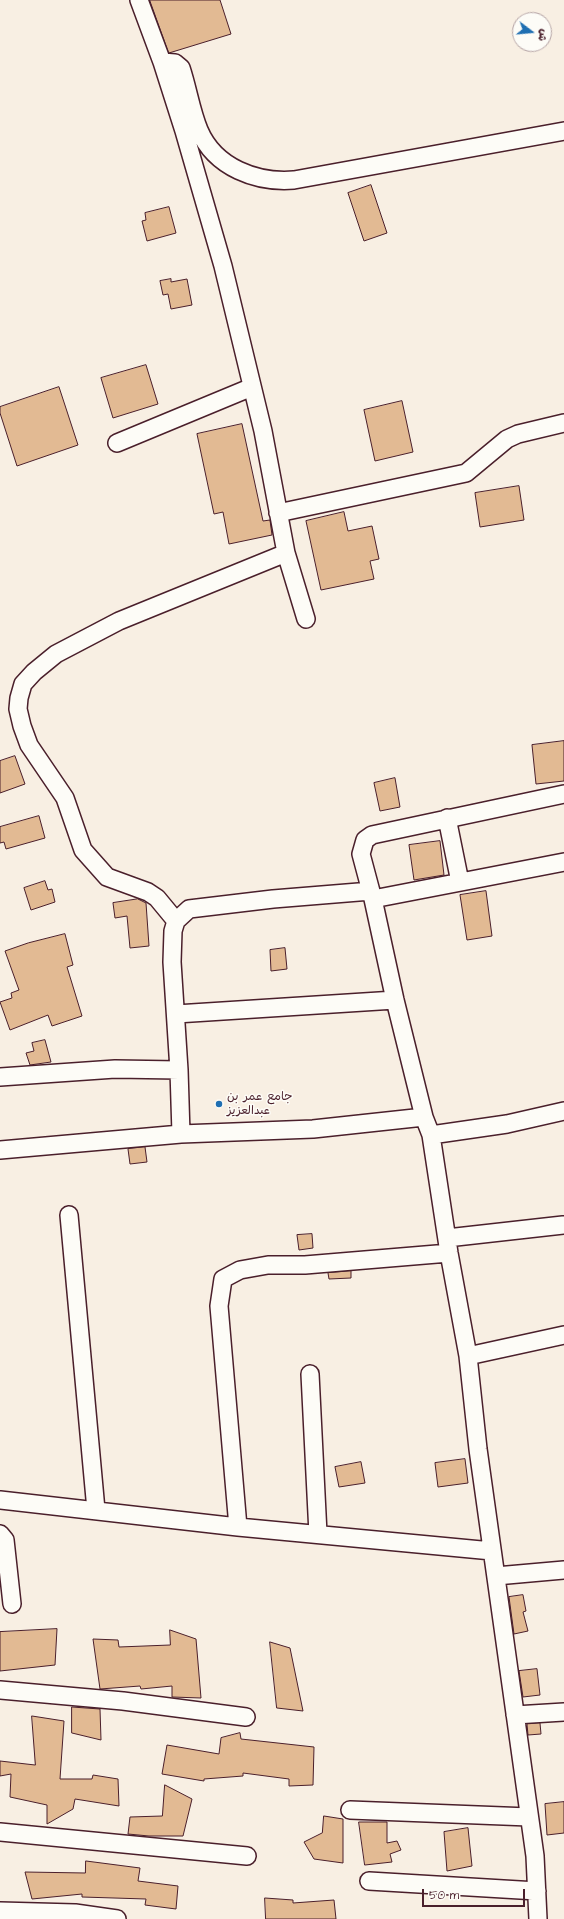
<!DOCTYPE html>
<meta charset="utf-8">
<style>
body{margin:0}
#map{position:relative;width:564px;height:1919px;overflow:hidden;background:#f8efe3;font-family:"Architects Daughter","Playpen Sans Arabic",sans-serif}
canvas{display:block}
.north{position:absolute;left:512px;top:12px;width:40px;height:40px;box-sizing:border-box;background:#fdfcf7;border:1px solid #b5a4a5;border-radius:50%;rotate:106deg;font-size:11px;font-weight:700;line-height:16px;text-align:center;color:#4a1f2b}
.north::after{content:'';display:block;margin:auto;width:14px;height:18px;background:#1f6fb2;clip-path:polygon(50% 0,100% 100%,50% 72%,0 100%)}
.scale{position:absolute;left:422px;top:1889px;width:103px;height:18px;box-sizing:border-box;border:2px solid #4a1f2b;border-top:0;padding-left:5px;font-size:12px;line-height:14px;white-space:nowrap;color:#4a1f2b;-webkit-text-stroke:3px #fdfcf7;paint-order:stroke}
</style>
<div id="map">
<canvas width="564" height="1919"></canvas>
<div class="north">ش</div>
<div class="scale">50 m</div>
</div>
<script>
const context = document.querySelector('canvas').getContext('2d');
context.lineJoin = 'round';
function fillPath(path, color) { context.fillStyle = color; context.fill(path, 'evenodd'); }
function stroke(path, color, width, dash) { context.strokeStyle = color; context.lineWidth = width; context.lineCap = dash ? 'butt' : 'round'; context.setLineDash(dash || []); context.stroke(path); }
function drawText(font, color, halo, rows, align = 'center') {
  context.font = font + ' "Architects Daughter","Playpen Sans Arabic",sans-serif'; context.lineWidth = 3; context.setLineDash([]); context.textBaseline = 'middle'; context.strokeStyle = halo; context.fillStyle = color; for (const [text, x, y, turn = 0] of rows) {
    context.save(); context.translate(x, y); context.rotate((+turn || 0) * Math.PI / 180); context.textAlign = isNaN(turn) ? turn : align; if (halo) context.strokeText(text, 0, 0); context.fillText(text, 0, 0); context.restore();
  }
}
const building = new Path2D(`
 M150 0H220L231 34 169 53Z
 M371 185 387 233 364 241 348 193Z
 M169 207 176 233 147 241 142 221 146 220 145 213Z
 M171 279V282L187 279 192 305 171 309 168 294 163 295 160 281Z
 M146 365 158 404 113 418 101 378Z
 M59 387 78 445 17 466 0 413V407Z
 M402 401 413 452 375 461 364 410Z
 M242 424 263 521 270 520 272 535 229 544 223 512 214 514 197 434Z
 M519 486 524 520 480 527 475 493Z
 M344 512 348 531 372 526 379 559 370 561 374 579 321 590 306 521Z
 M564 741V781L536 784 532 745Z
 M15 756 25 784 0 793V761Z
 M395 778 400 807 380 811 374 783Z
 M39 816 45 838 6 849 4 842 0 843V827Z
 M440 841 444 875 414 880 409 845Z
 M45 881 48 890 52 889 55 902 31 910 24 888Z
 M486 891 492 936 467 940 460 895Z
 M138 899 146 903 149 946 130 948 127 916 115 918 113 903Z
 M65 934 73 965 67 967 82 1016 52 1026 48 1015 10 1030 0 1002 12 998 11 993 19 990 5 951 28 943Z
 M285 948 287 969 271 971 270 950Z
 M45 1040 51 1062 30 1065 26 1053 34 1051 32 1043Z
 M145 1147 147 1162 130 1164 128 1149Z
 M312 1234 313 1248 299 1250 297 1235Z
 M351 1271V1278L329 1279 328 1273Z
 M465 1459 468 1483 438 1487 435 1463Z
 M361 1462 365 1483 339 1487 335 1467Z
 M523 1595 526 1611 523 1612 528 1631 514 1634 509 1597Z
 M57 1629 55 1665 0 1671V1632Z
 M170 1630 196 1639 201 1698 172 1697V1686L141 1689 140 1686 100 1689 93 1639 118 1640 119 1647 170 1645Z
 M270 1642 290 1648 303 1711 277 1708Z
 M537 1669 540 1695 523 1697 519 1671Z
 M72 1707 100 1709 101 1740 72 1733Z
 M32 1716 64 1721 60 1779H92L93 1775 118 1779 119 1806 75 1799 73 1809 47 1824V1805L10 1797 11 1774 0 1776V1761L35 1765Z
 M540 1723 541 1734 528 1735 527 1724Z
 M240 1733 241 1739 314 1747 313 1785 289 1786V1779L243 1773V1776L204 1779V1781L162 1774 167 1745 219 1754 221 1738Z
 M165 1785 192 1799 183 1836H149L128 1834 130 1817 162 1816Z
 M564 1802V1833L547 1835 545 1804Z
 M324 1816 343 1819V1863L314 1859 304 1842 322 1833Z
 M359 1822H387V1843L397 1841 401 1850 390 1854 392 1862 365 1865Z
 M468 1828 472 1866 447 1871 444 1832Z
 M86 1861 140 1868 138 1881 178 1886 176 1909 145 1905 146 1899 82 1897V1894L32 1899 25 1872 85 1873Z
 M265 1898 293 1900V1903L334 1900 336 1919H266Z`);
const minor = new Path2D(`
 M139 0 162 62 184 131 223 266 263 431 286 553 306 619
 M162 62 175 63 181 68C188 89 191 111 199 130 215 168 257 183 294 180L564 131
 M117 443 252 387
 M278 513 466 473 507 439 518 434 564 423
 M447 818 460 882
 M373 899 564 862
 M176 921 157 898 148 892 107 877 83 850 65 798 29 745 22 726 18 709 19 698 23 684 34 672 56 654 119 621 286 553
 M176 1014 395 1000
 M0 1077 115 1069 179 1070
 M181 1134 179 1070 172 962 173 931 176 921 189 909 273 899 371 891
 M431 1135 507 1124 564 1111
 M0 1150 181 1134 313 1129 424 1117
 M69 1215 96 1510
 M447 1238 563 1225
 M468 1356 564 1335
 M310 1374 318 1534
 M0 1500 238 1527 492 1551
 M238 1527 219 1306 223 1279 240 1270 268 1265H305L449 1253
 M0 1534 5 1540 12 1604
 M496 1576 564 1570
 M0 1690 123 1701 246 1717
 M515 1715 564 1712
 M350 1810 529 1817
 M0 1832 247 1856
 M369 1881 537 1891
 M0 1911 75 1913 117 1919
 M538 1919 535 1856 478 1449 468 1356 449 1253 431 1135 424 1117 395 1000 373 899 361 854 365 840 372 835 564 794`);
const markers = [
 [219,1104,4,"#1f6fb2"]
];
const poiNames = [
 ["جامع عمر بن",227,1097],
 ["عبدالعزيز",227,1111]
];
fillPath(building, '#e2ba93');
stroke(building, '#4a1f2b', 1);
stroke(minor, '#4a1f2b', 20);
stroke(minor, '#fdfcf7', 17);
for (const [x, y, r, color] of markers) { const dot = new Path2D(); dot.arc(x, y, r, 0, 2 * Math.PI); context.fillStyle = color; context.fill(dot); stroke(dot, '#fdfcf7', 1.5); }
drawText('12px', '#4a1f2b', '#fdfcf7', poiNames, 'left');
</script>
